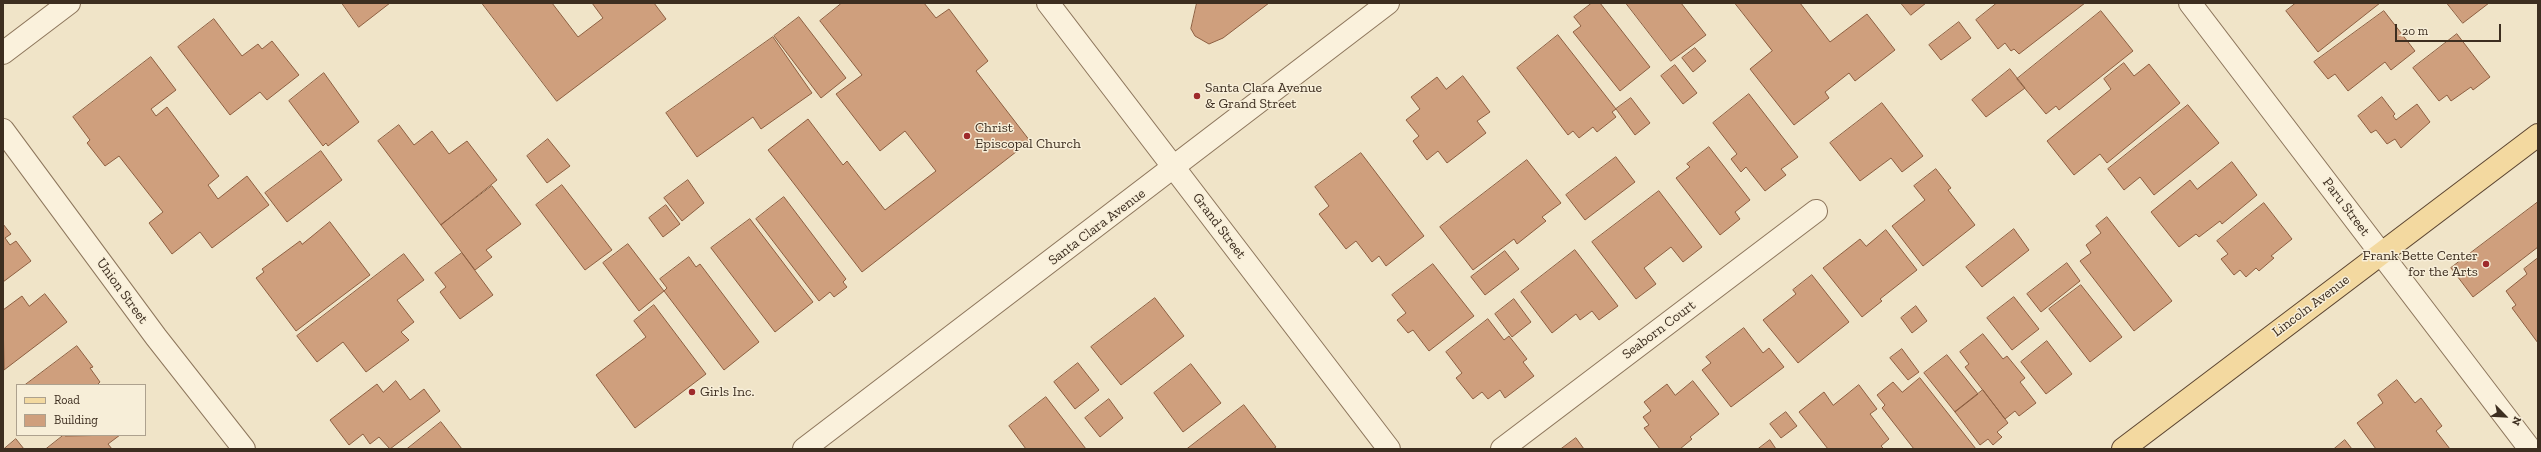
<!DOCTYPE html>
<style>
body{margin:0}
#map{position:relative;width:2541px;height:452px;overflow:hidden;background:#f0e4c8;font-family:"Zilla Slab",serif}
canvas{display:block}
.frame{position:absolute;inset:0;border:4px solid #3d2e20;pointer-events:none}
.legend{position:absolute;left:16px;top:384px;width:130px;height:52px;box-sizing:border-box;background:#f7eed8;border:1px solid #ada18e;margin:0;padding:5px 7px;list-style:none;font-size:12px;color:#3d2e20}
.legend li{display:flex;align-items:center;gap:8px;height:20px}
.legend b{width:20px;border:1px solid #ada18e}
.north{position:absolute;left:2485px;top:396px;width:40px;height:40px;-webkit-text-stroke:3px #f7eed8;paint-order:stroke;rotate:114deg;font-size:11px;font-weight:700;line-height:16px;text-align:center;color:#3d2e20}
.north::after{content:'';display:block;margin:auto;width:14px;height:18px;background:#3d2e20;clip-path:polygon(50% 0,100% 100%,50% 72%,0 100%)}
.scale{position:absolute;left:2395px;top:24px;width:106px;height:18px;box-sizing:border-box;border:2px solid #3d2e20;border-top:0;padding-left:5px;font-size:12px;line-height:14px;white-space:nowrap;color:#3d2e20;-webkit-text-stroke:3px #f7eed8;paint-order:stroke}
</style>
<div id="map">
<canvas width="2541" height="452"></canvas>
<div class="frame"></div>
<ul class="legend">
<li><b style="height:5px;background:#f3d9a0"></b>Road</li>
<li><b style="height:11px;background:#cf9f7d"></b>Building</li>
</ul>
<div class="north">N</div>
<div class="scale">20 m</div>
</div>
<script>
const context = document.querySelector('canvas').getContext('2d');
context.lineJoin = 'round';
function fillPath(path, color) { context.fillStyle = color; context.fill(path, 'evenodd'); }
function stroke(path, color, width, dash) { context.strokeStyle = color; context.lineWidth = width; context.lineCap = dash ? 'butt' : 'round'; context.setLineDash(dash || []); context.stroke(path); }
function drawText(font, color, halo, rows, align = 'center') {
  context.font = font + ' "Zilla Slab",serif'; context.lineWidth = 3; context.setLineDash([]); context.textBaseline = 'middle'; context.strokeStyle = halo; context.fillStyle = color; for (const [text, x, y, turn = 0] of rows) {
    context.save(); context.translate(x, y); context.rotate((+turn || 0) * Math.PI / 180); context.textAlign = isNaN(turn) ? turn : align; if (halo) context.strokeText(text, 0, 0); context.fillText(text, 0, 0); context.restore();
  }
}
const building = new Path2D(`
 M342 3H390L359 27Z
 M482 3H552L578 37 603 18 592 3H654L666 19 557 101Z
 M842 3H924L936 18 949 9 988 61 976 71 1030 141 862 272 768 150 808 119 843 165 847 161 885 210 936 171 905 131 880 151 836 94 862 75 820 21Z
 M1197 3H1269L1223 38 1209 44 1195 36 1191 29Z
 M1592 3H1600L1650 67 1620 91 1573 32 1581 26 1574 17Z
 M1626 3H1681L1706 35 1671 61Z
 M1735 3H1800L1830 42 1867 14 1895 50 1855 81 1849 73 1825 92 1829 98 1794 125 1750 69 1772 51Z
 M1901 3H1926L1911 15Z
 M1997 3H2085L2019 54 2014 49 2011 51 2005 43 1998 49 1976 20Z
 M2296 3H2380L2318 52 2286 11Z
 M2447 3H2489L2463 23Z
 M2101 11 2133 51 2059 110 2056 106 2046 114 2017 79Z
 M2384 11 2415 51 2391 70 2385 62 2348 91 2335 74 2328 79 2314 62Z
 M799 17 846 78 821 98 774 36Z
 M214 19 242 56 258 44 262 49 272 41 299 75 267 100 260 92 230 115 178 47Z
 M1959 22 1971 38 1941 60 1929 45Z
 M2457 34 2490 77 2473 90 2471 87 2451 101 2447 95 2439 101 2413 68Z
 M1558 35 1616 109 1612 112 1616 117 1597 132 1593 127 1579 138 1573 131 1568 135 1517 68Z
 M773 37 812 93 761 129 753 117 697 157 666 113Z
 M1695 48 1706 61 1693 72 1682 58Z
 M151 57 176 90 151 109 156 116 167 107 219 176 208 185 218 199 247 176 269 205 212 248 200 232 172 254 149 223 163 212 119 156 105 166 87 143 90 140 73 117Z
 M2124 63 2134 76 2149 64 2180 103 2107 163 2100 154 2074 175 2047 141 2111 89 2104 79Z
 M1675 65 1697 93 1683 104 1661 76Z
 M2010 69 2025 88 1986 117 1972 100Z
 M324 73 359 122 328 146 326 143 323 146 289 101Z
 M1463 76 1490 112 1477 121 1486 133 1447 163 1438 151 1427 160 1413 141 1419 136 1406 120 1420 109 1411 97 1437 77 1446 89Z
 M1749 94 1798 157 1781 169 1786 175 1765 191 1746 167 1741 172 1731 159 1737 154 1713 123Z
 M2382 97 2395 114 2393 116 2396 120 2417 104 2430 122 2401 148 2395 139 2387 144 2376 130 2371 133 2358 116Z
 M1631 98 1650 123 1635 135 1616 109Z
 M1882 103 1923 156 1902 172 1891 158 1860 181 1830 143Z
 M2188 105 2219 143 2154 195 2140 177 2124 190 2108 169Z
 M399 125 414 145 432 131 449 154 467 141 497 180 441 225 378 141Z
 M548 139 570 166 547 183 527 156Z
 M1709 147 1750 200 1735 212 1740 219 1720 235 1676 178 1690 167 1687 164Z
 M321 151 342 180 287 222 265 193Z
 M1361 153 1424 236 1386 266 1379 256 1372 262 1356 241 1346 249 1319 214 1329 206 1315 187Z
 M1616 157 1635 182 1585 220 1566 195Z
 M1527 160 1561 203 1542 217 1546 221 1517 244 1514 239 1473 270 1440 227Z
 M2232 162 2257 195 2222 224 2220 221 2199 237 2196 234 2179 247 2151 212 2190 180 2197 189Z
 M1936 169 1951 188 1948 190 1975 225 1923 266 1892 226 1925 200 1914 186Z
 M688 180 704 203 682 221 664 198Z
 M562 185 612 250 585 270 536 205Z
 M492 186 521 224 486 250 492 257 475 270 441 225Z
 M1659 191 1702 247 1683 262 1671 247 1644 268 1656 284 1636 299 1592 242Z
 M784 197 846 279 843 282 847 287 834 297 830 292 819 301 756 219Z
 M2538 202V247L2473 297 2451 268Z
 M2264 203 2292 239 2271 256 2274 258 2259 271 2256 268 2246 277 2240 270 2234 275 2221 259 2228 254 2217 241Z
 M666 205 680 224 663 237 649 218Z
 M2107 217 2172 301 2134 331 2080 261 2091 253 2086 245 2101 233 2096 226Z
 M750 219 813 302 775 332 711 248Z
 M330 222 370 275 296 331 256 278 264 272 262 269 300 241 302 244Z
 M3 224 11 234 5 238 10 245 16 241 31 261 3 282Z
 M2014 229 2029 250 1982 287 1966 267Z
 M1886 230 1917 270 1880 299 1882 301 1862 317 1823 268 1860 239 1866 246Z
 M628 244 664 291 639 311 603 263Z
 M1575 250 1618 306 1599 320 1592 311 1580 320 1576 314 1552 333 1521 292Z
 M1505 251 1519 269 1485 295 1471 277Z
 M462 253 493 295 460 319 440 292 446 287 435 273Z
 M404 254 424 280 397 300 414 322 401 332 409 340 366 372 343 342 317 362 297 336Z
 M689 257 696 267 700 264 759 342 724 370 664 291 667 288 660 279Z
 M2538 258V343L2512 308 2516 305 2506 291 2527 274 2524 269Z
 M2067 263 2080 281 2041 312 2027 294Z
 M1433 264 1474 316 1429 351 1413 330 1408 333 1397 320 1406 313 1392 295Z
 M1812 275 1849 322 1798 363 1763 320 1796 294 1793 290Z
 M2081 285 2122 337 2090 362 2049 309Z
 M45 294 67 322 4 370 3 310 22 296 29 306Z
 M2014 297 2039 329 2012 350 1987 318Z
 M1155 298 1184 336 1121 385 1091 347Z
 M1514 299 1531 322 1512 337 1495 314Z
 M654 305 706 374 635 428 596 375 646 337 634 321Z
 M1916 306 1927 321 1912 333 1901 318Z
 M1488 319 1504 340 1509 336 1527 359 1523 362 1534 376 1505 398 1500 390 1488 399 1482 392 1473 399 1456 378 1462 373 1446 352Z
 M1744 328 1763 353 1769 348 1784 367 1731 407 1702 370 1711 363 1706 357Z
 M1983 334 2003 359 2007 356 2025 378 2020 382 2036 403 2019 416 2015 411 2005 419 1965 367 1969 364 1960 352Z
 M2047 341 2072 374 2046 394 2021 362Z
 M77 346 93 367 90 368 100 382 97 385H25Z
 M1902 349 1919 372 1908 380 1890 358Z
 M1947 355 1978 394 1955 412 1924 373Z
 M1078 363 1099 390 1075 409 1054 382Z
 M1191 364 1221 403 1183 432 1154 393Z
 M1920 378 1976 449H1914L1882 408 1885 405 1877 395 1893 382 1902 392Z
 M2397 380 2415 403 2421 398 2442 426 2436 431 2450 449H2376L2357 423 2383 403 2378 395Z
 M396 381 410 400 424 389 440 411 390 449 379 437 370 444 363 434 349 445 330 420 377 384 383 392Z
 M1693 381 1719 414 1690 437 1692 439 1680 449H1660L1644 428 1649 425 1643 417 1651 411 1644 402 1667 384 1675 395Z
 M1859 385 1877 409 1870 414 1889 439 1881 446 1884 449H1828L1799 412 1824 392 1833 405Z
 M1983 390 2008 423 1997 432 2002 437 1993 445 1988 439 1980 445 1955 412Z
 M1046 397 1086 449H1026L1009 426Z
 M1109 399 1123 418 1100 437 1085 418Z
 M1244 405 1276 447 1273 449H1187Z
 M1786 412 1797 426 1781 438 1770 424Z
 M441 422 462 449H407Z
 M64 435 65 436 120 435 108 444 112 449H46Z
 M1576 438 1584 449H1561Z
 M16 439 24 449H4Z
 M1770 440 1776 449H1758Z
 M2345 440 2352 449H2334Z`);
const minor = new Path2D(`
 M1048 3 1389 449
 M2190 3 2530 449
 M3 53 69 3
 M3 130 156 337 244 449
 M804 449 1388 3
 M1502 449 1816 211`);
const major = new Path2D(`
 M2123 449 2538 135`);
const markers = [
 [1197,96,4,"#9e2a2b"],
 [967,136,4,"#9e2a2b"],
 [2486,264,4,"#9e2a2b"],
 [692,392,4,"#9e2a2b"]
];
const poiNames = [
 ["Santa Clara Avenue",1205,88],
 ["& Grand Street",1205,104],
 ["Christ",975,128],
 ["Episcopal Church",975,144],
 ["Frank Bette Center",2478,256,"right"],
 ["for the Arts",2478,272,"right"],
 ["Girls Inc.",700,392]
];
const streetNames = [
 ["Paru Street",2346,207,53],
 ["Grand Street",1219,226,53],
 ["Santa Clara Avenue",1097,227,-37],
 ["Union Street",122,291,54],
 ["Lincoln Avenue",2311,306,-37],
 ["Seaborn Court",1659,330,-37]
];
fillPath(building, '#cf9f7d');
stroke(building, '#8d5f41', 1);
stroke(minor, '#8d765c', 24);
stroke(major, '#5b4430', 24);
stroke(minor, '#faf1dc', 22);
stroke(major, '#f3d9a0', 22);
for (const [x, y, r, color] of markers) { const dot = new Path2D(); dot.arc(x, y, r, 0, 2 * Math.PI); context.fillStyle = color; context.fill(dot); stroke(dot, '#f7eed8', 1.5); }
drawText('14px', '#3d2e20', '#f7eed8', poiNames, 'left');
drawText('14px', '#3d2e20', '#f7eed8', streetNames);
</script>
